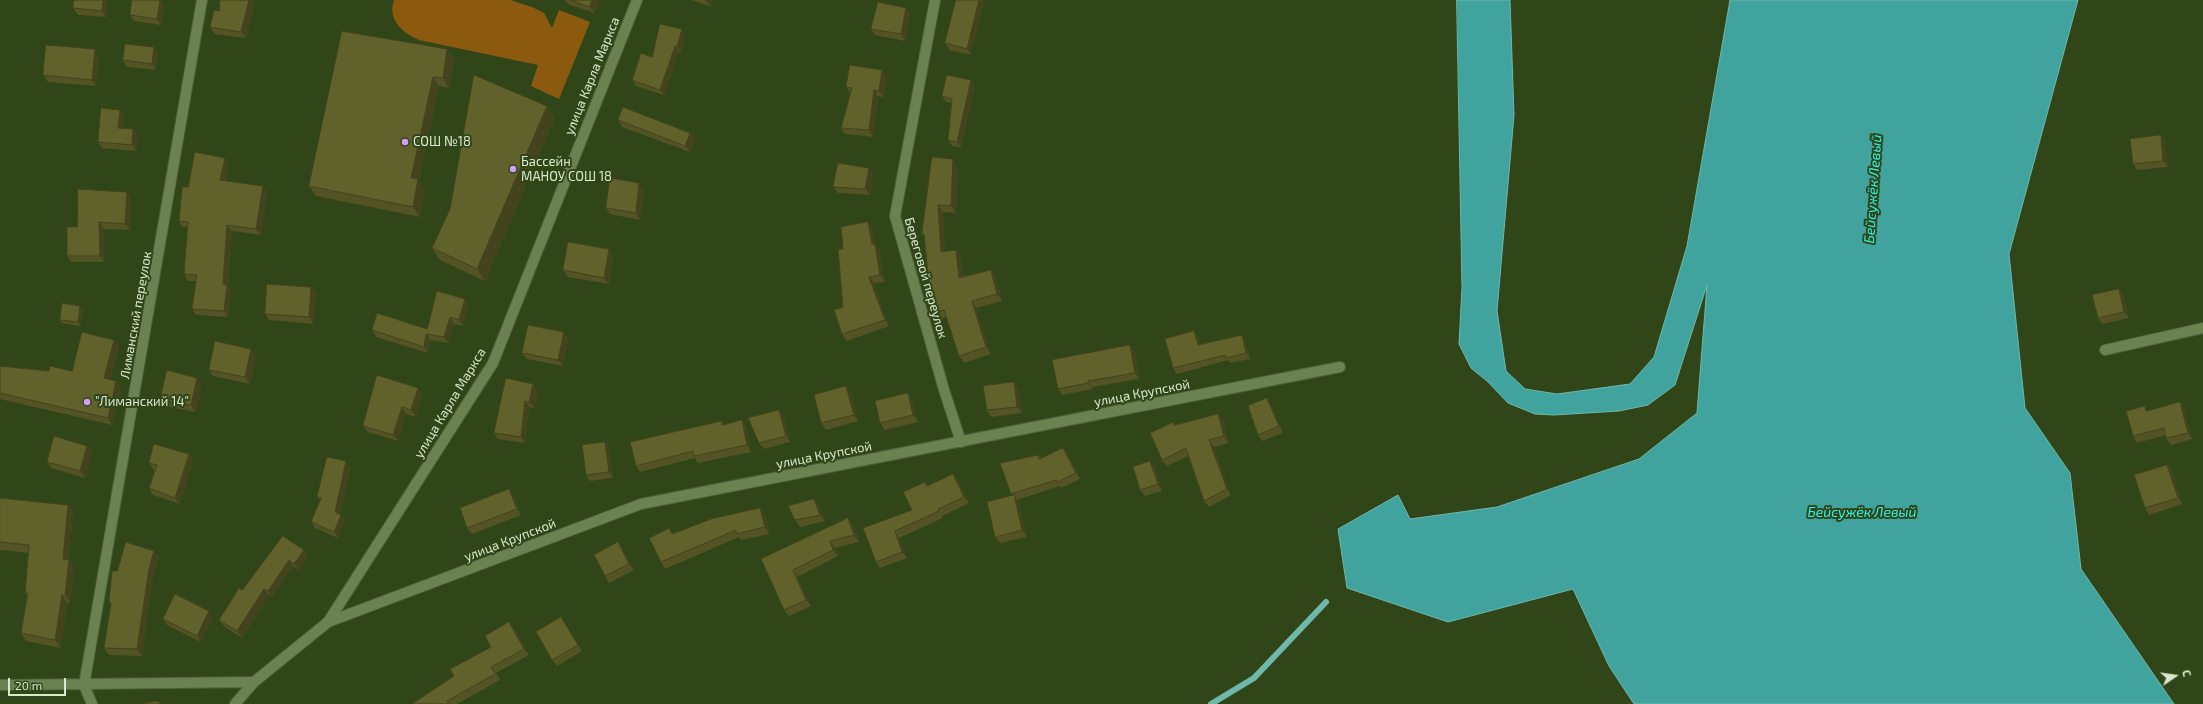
<!DOCTYPE html>
<meta charset="utf-8">
<style>
body{margin:0}
#map{position:relative;width:2203px;height:704px;overflow:hidden;background:#314618;font-family:"Exo 2",sans-serif}
canvas{display:block}
.north{position:absolute;left:2155px;top:656px;width:40px;height:40px;-webkit-text-stroke:3px #314618;paint-order:stroke;rotate:77deg;font-size:11px;font-weight:700;line-height:16px;text-align:center;color:#dae8ce}
.north::after{content:'';display:block;margin:auto;width:14px;height:18px;background:#dae8ce;clip-path:polygon(50% 0,100% 100%,50% 72%,0 100%)}
.scale{position:absolute;left:8px;top:678px;width:58px;height:18px;box-sizing:border-box;border:2px solid #dae8ce;border-top:0;padding-left:5px;font-size:12px;line-height:14px;white-space:nowrap;color:#dae8ce;-webkit-text-stroke:3px #314618;paint-order:stroke}
</style>
<div id="map">
<canvas width="2203" height="704"></canvas>
<div class="north">С</div>
<div class="scale">20 m</div>
</div>
<script>
const context = document.querySelector('canvas').getContext('2d');
context.lineJoin = 'round';
function fillPath(path, color) { context.fillStyle = color; context.fill(path, 'evenodd'); }
function stroke(path, color, width, dash) { context.strokeStyle = color; context.lineWidth = width; context.lineCap = dash ? 'butt' : 'round'; context.setLineDash(dash || []); context.stroke(path); }
function drawText(font, color, halo, rows, align = 'center') {
  context.font = font + ' "Exo 2",sans-serif'; context.lineWidth = 4; context.setLineDash([]); context.textBaseline = 'middle'; context.strokeStyle = halo; context.fillStyle = color; for (const [text, x, y, turn = 0] of rows) {
    context.save(); context.translate(x, y); context.rotate((+turn || 0) * Math.PI / 180); context.textAlign = isNaN(turn) ? turn : align; if (halo) context.strokeText(text, 0, 0); context.fillText(text, 0, 0); context.restore();
  }
}
const green = new Path2D(`
 M394 0H510L532 7 544 13 552 28 559 10 590 22 559 99 531 86 538 65 419 40C403 33 387 20 394 0Z`);
const water = new Path2D(`
 M1457 0H1510L1514 115 1497 311 1506 371 1525 389 1557 394 1630 384 1654 357 1687 246 1730 0H2078L2009 254 2025 408 2070 473 2081 569 2174 704H1634L1609 666 1573 589 1448 622 1347 588 1338 529 1398 495 1410 519 1497 507 1639 459 1697 413 1707 285 1675 385 1648 405 1619 411 1554 415 1535 414 1508 403 1488 382 1471 368 1459 344 1462 288Z`);
const stream = new Path2D(`
 M1211 704 1254 678 1326 602`);
const street = new Path2D(`
 M935 0 895 216 944 390 961 442
 M2105 350 2203 328
 M328 622 641 504 1340 367
 M0 685 254 682
 M92 704 84 685 202 0`);
const secondary = new Path2D(`
 M235 704 254 682 328 622 493 363 637 0`);
const wall = new Path2D(`
 M74 0H107V1L106 17 78 15 73 8Z
 M160 0 164 7 161 25 134 21 130 15Z
 M220 0H255L246 38 215 34 210 27 219 11Z
 M565 0H599L594 13 568 4Z
 M691 0H713L711 7Z
 M956 0 971 55 950 50 945 43Z
 M906 8 910 14 905 41 875 35 871 29Z
 M682 29 685 35 681 52H679L664 95 636 86 632 80 652 57Z
 M158 54 156 70 127 67 123 60Z
 M99 56 96 86 48 82 43 75Z
 M454 58 449 88 439 86 419 180 425 189 420 217 316 196 309 186Z
 M882 70 887 77 884 97 878 96 873 137 845 134 841 128 850 93 846 87Z
 M971 80 975 86 961 147 952 146 948 140 951 103 946 102 942 96Z
 M547 106 555 118 485 281 440 260 432 248Z
 M120 110 124 117 123 128 133 129 138 136 136 151 102 148 98 142Z
 M618 120 690 133 695 139 690 152 622 127Z
 M2161 135 2165 142 2168 167 2137 170 2133 164Z
 M225 158 229 165 226 181 263 186 267 193 261 235 232 231 228 286 231 291 228 317 196 315 192 309 196 281H188L184 274 187 227H183L179 221 188 187Z
 M958 166 956 213 943 212 945 251 961 257 963 276 991 270 996 277 1002 301 976 308 991 354 964 363 959 356 946 317 939 320 934 313 925 237 922 234Z
 M873 174 870 195 838 193 833 187Z
 M644 190 640 220 610 214 606 208Z
 M131 198 130 230 104 229V262H71L67 256 77 227Z
 M868 222 872 228 875 245 879 250 885 282 874 283 889 326 847 341 842 334 843 307V249Z
 M613 255 609 284 568 277 563 270Z
 M311 287 316 294 313 324 269 320 265 314Z
 M2119 289 2123 295 2129 318 2102 324 2098 318Z
 M469 305 463 326 454 324 448 343 431 340 428 353 376 337 372 330 427 329Z
 M83 309 80 326 62 323 60 320Z
 M1194 331 1198 337 1200 345 1242 335 1245 341 1250 359 1230 363 1228 360 1177 374 1173 368Z
 M564 332 568 339 563 366 527 359 522 353Z
 M114 340 119 346 110 380 121 388 112 425 0 399V366L49 371H72Z
 M1135 351 1139 379 1092 387 1093 389 1062 395 1058 389Z
 M256 355 250 384 213 376 209 370Z
 M197 378 201 384 196 412 164 406 160 400Z
 M506 378 538 391 534 408 529 407 525 443 498 439 494 433Z
 M1014 382 1019 389 1022 413 991 417 987 410Z
 M846 386 851 393 858 421 826 430 821 423Z
 M422 394 416 417 406 414 398 441 368 432 363 426Z
 M912 400 918 422 885 430 880 423Z
 M2180 402 2184 409 2192 439 2171 445 2166 438V435L2137 443 2133 436 2148 411Z
 M1271 405 1283 433 1262 441 1258 435Z
 M779 410 784 416 790 442 764 449 759 443Z
 M742 420 746 426 751 452 698 463 695 458 640 472 636 466 721 421 724 425Z
 M1223 420 1228 443 1214 447 1231 495 1209 507 1204 501 1188 456 1167 466 1162 460 1174 425Z
 M605 442 609 448 613 478 590 481 586 475Z
 M87 446 92 452 85 478 51 468 47 462Z
 M1063 448 1067 453 1080 479 1061 488 1060 486 1017 500 1018 501 1027 537 1000 543 995 537 1012 496 1011 494 1038 455 1041 458Z
 M189 454 193 460 180 504 153 495 149 488 155 470H154L149 463Z
 M346 461 350 468 340 515 345 521 338 538 315 528 311 522 320 500 317 497Z
 M1150 461 1155 467 1162 491 1145 496 1140 490Z
 M2167 465 2172 471 2182 504 2149 515 2145 508Z
 M953 474 958 480 969 503 942 516 943 518 899 538 907 558 880 568 876 562 863 528 912 510 925 482 928 486Z
 M514 495 521 515 472 534 467 528Z
 M0 498 68 505 73 513 69 560 74 568 70 603H67L61 648 26 641 21 633 27 596 25 593 28 553 0 550Z
 M814 499 819 505 825 521 800 527 795 520Z
 M765 514 769 534 741 540 739 537 665 569 661 562 673 534Z
 M853 525 859 542 835 548 838 556 797 577 811 606 789 616 784 610 761 559Z
 M283 536 308 557 299 570 293 566 272 597 269 595 242 638 224 626 219 620 242 590Z
 M618 542 623 548 634 570 609 583 605 576Z
 M159 557 153 575 142 656 109 655 104 648 111 605 109 602 117 571Z
 M561 617 582 651 557 666 552 660Z
 M213 618 201 642 167 625 163 619Z
 M509 622 514 628 529 655 496 673 500 680 457 704H412L454 676 491 647Z`);
const shadedWall = new Path2D(`
 M103 0H107V1L106 17 102 11Z
 M160 0 164 7 161 25 157 19Z
 M249 0H255L246 38 241 32Z
 M592 0H599L594 13 590 7Z
 M706 0H713L711 7 706 1Z
 M979 0H985L971 55 967 49Z
 M906 8 910 14 905 41 901 34Z
 M682 29 685 35 681 52 677 47Z
 M675 46 679 52 664 95 660 90Z
 M154 47 158 54 156 70 152 64Z
 M95 49 99 56 96 86 92 80Z
 M447 49 454 58 449 88 443 78Z
 M882 70 887 77 884 97 879 91Z
 M433 77 439 86 419 180 425 189 420 217 413 207 411 178Z
 M971 80 975 86 961 147 957 142Z
 M874 90 878 96 873 137 869 130Z
 M547 106 555 118 485 281 477 269Z
 M120 110 124 117 122 134 118 128Z
 M133 129 138 136 136 151 132 145Z
 M690 133 695 139 690 152 685 146Z
 M2161 135 2165 142 2168 167 2163 161Z
 M225 158 229 165 225 187 220 180Z
 M953 159 958 166 956 213 951 206Z
 M869 168 873 174 870 195 865 189Z
 M639 183 644 190 640 220 636 213Z
 M263 186 267 193 261 235 256 229Z
 M127 192 131 198 130 230 125 224Z
 M938 205 943 212 946 259 941 252Z
 M99 222 104 229V262L100 256Z
 M868 222 872 228 875 245 879 250 885 282 880 275 872 244Z
 M227 225 232 231 228 286 231 291 228 317 224 311 223 284Z
 M609 249 613 255 609 284 604 278Z
 M956 250 961 257 964 284 959 278Z
 M991 270 996 277 1002 301 997 294Z
 M869 277 874 283 889 326 885 320Z
 M311 287 316 294 313 324 309 317Z
 M2119 289 2123 295 2129 318 2124 312Z
 M465 299 469 305 463 326 459 320Z
 M972 301 976 308 991 354 986 347Z
 M80 306 83 309 80 326 78 322Z
 M450 317 454 324 448 343 444 337Z
 M1194 331 1198 337 1202 351 1198 345Z
 M564 332 568 339 563 366 558 360Z
 M426 334 431 340 428 353 424 347Z
 M1242 335 1245 341 1250 359 1246 353Z
 M114 340 119 346 109 385 104 378Z
 M1130 345 1135 351 1139 379 1135 373Z
 M251 349 256 355 250 384 245 377Z
 M197 378 201 384 196 412 191 405Z
 M116 381 121 388 112 425 108 418Z
 M1088 381 1092 387 1093 389 1088 383Z
 M1014 382 1019 389 1022 413 1017 407Z
 M533 384 538 391 534 408 529 402Z
 M846 386 851 393 858 421 854 415Z
 M418 388 422 394 416 417 411 410Z
 M908 393 912 400 918 422 913 415Z
 M1267 398 1271 405 1283 433 1279 426Z
 M525 401 529 407 525 443 521 437Z
 M2180 402 2184 409 2192 439 2188 433Z
 M402 407 406 414 398 441 393 435Z
 M779 410 784 416 790 442 786 436Z
 M1218 414 1223 420 1228 443 1224 436Z
 M742 420 746 426 751 452 747 445Z
 M1209 440 1214 447 1231 495 1227 489Z
 M605 442 609 448 613 478 609 472Z
 M87 446 92 452 85 478 80 471Z
 M1063 448 1067 453 1080 479 1076 473Z
 M189 454 193 460 180 504 175 498Z
 M346 461 350 468 339 519 335 512Z
 M1150 461 1155 467 1162 491 1158 484Z
 M2167 465 2172 471 2182 504 2178 498Z
 M953 474 958 480 969 503 964 497Z
 M509 489 514 495 521 515 517 509Z
 M1014 495 1018 501 1027 537 1022 530Z
 M814 499 819 505 825 521 820 515Z
 M68 505 73 513 69 560 74 568 70 603 65 595 63 559Z
 M760 508 765 514 769 534 765 527Z
 M341 515 345 521 338 538 334 532Z
 M848 518 853 525 859 542 854 535Z
 M895 531 899 538 907 558 902 552Z
 M830 541 835 548 838 556 833 550Z
 M618 542 623 548 634 570 629 564Z
 M304 550 308 557 299 570 294 564Z
 M154 551 159 557 153 575 142 656 137 649 149 569Z
 M289 560 293 566 272 597 268 591Z
 M793 570 797 577 811 606 806 600Z
 M264 589 269 595 242 638 237 631Z
 M62 595 67 603 61 648 55 640Z
 M209 611 213 618 201 642 197 636Z
 M561 617 566 624 582 651 578 645Z
 M509 622 514 628 529 655 524 649Z`);
const building = new Path2D(`
 M74 0H103L102 11 73 8Z
 M132 0H160L157 19 130 15Z
 M220 0H249L241 32 210 27 214 10 219 11Z
 M571 0H592L590 7Z
 M956 0H979L967 49 945 43Z
 M878 2 906 8 901 34 871 29Z
 M660 24 682 29 677 47 675 46 660 90 632 80 641 53 652 57Z
 M342 31 447 49 443 78 433 77 411 178 418 179 413 207 309 186Z
 M125 44 154 47 152 64 123 60Z
 M46 45 95 49 92 80 43 75Z
 M850 65 882 70 879 91 874 90 869 130 841 128 852 88 846 87Z
 M474 75 547 106 477 269 432 248 450 209Z
 M947 75 971 80 957 142 948 140 952 99 942 96Z
 M623 107 690 133 685 146 618 120Z
 M101 108 120 110 118 128 133 129 132 145 98 142Z
 M2161 135 2163 161 2133 164 2130 139Z
 M195 152 225 158 220 180 263 186 256 229 227 225 223 284 227 285 224 311 192 309 197 275 184 274 188 222 179 221 182 187H188Z
 M932 157 953 159 951 206 938 205 941 252 956 250 959 278 991 270 997 294 972 301 986 347 959 356 944 310 934 313 928 285 929 284 924 234H922Z
 M838 163 869 168 865 189 833 187Z
 M610 178 639 183 636 213 606 208Z
 M78 189 127 192 125 224 99 222 100 256H67V227H77Z
 M868 222 872 244H875L880 275 869 277 885 320 842 334 834 310 843 307 838 249H843L841 227Z
 M568 242 609 249 604 278 563 270Z
 M267 284 311 287 309 317 265 314Z
 M2119 289 2124 312 2098 318 2092 295Z
 M437 291 465 299 459 320 450 317 444 337 426 334 424 347 372 330 377 313 427 329Z
 M62 303 80 306 78 322 60 320Z
 M528 325 564 332 558 360 522 353Z
 M1194 331 1198 345 1242 335 1246 353 1226 358V355L1173 368 1165 339Z
 M82 332 114 340 104 378 116 381 108 418 0 393V366L49 371 50 366 72 371Z
 M215 341 251 349 245 377 209 370Z
 M1130 345 1135 373 1088 381V383L1058 389 1052 360Z
 M167 370 197 378 191 405 160 400Z
 M377 375 418 388 411 410 402 407 393 435 363 426Z
 M506 378 533 384 529 402 525 401 521 437 494 433Z
 M1014 382 1017 407 987 410 983 386Z
 M846 386 854 415 821 423 814 395Z
 M908 393 913 415 880 423 875 401Z
 M1267 398 1279 426 1258 435 1248 406Z
 M2180 402 2188 433 2166 438 2164 428 2133 436 2126 411 2145 406 2146 411Z
 M779 410 786 436 759 443 748 418Z
 M1218 414 1224 436 1209 440 1227 489 1204 501 1186 448 1162 460 1150 433 1173 422 1174 425Z
 M742 420 747 445 694 456 693 451 636 466 630 442 721 421 722 425Z
 M54 436 87 446 80 471 47 462Z
 M605 442 609 472 586 475 582 445Z
 M154 444 189 454 175 498 149 488 157 465 149 463Z
 M1063 448 1076 473 1057 482 1056 480 1011 494 1000 463 1038 455 1039 459Z
 M327 457 346 461 335 512 341 515 334 532 311 522 321 498 317 497Z
 M1150 461 1158 484 1140 490 1133 467Z
 M2167 465 2178 498 2145 508 2134 475Z
 M953 474 964 497 938 509 939 511 895 531 902 552 876 562 863 528 912 510 903 492 925 482 927 486Z
 M509 489 517 509 467 528 460 508Z
 M1014 495 1022 530 995 537 987 502Z
 M0 498 68 505 63 559 69 560 65 595H62L55 640 21 633 28 593H25L29 545 0 542Z
 M814 499 820 515 795 520 788 506Z
 M760 508 765 527 736 534V530L661 562 649 538 669 528 672 534 711 519Z
 M848 518 854 535 830 541 833 550 793 570 806 600 784 610 761 559Z
 M283 536 304 550 294 564 289 560 268 591 264 589 237 631 219 620 239 588 242 590Z
 M126 542 154 551 149 569 137 649 104 648 111 603 109 602 112 571H117Z
 M618 542 629 564 605 576 594 555Z
 M175 594 209 611 197 636 163 619Z
 M561 617 578 645 552 660 536 632Z
 M509 622 524 649 491 667 495 674 447 701 449 704H412L454 676 450 669 491 647 485 636Z
 M157 701 162 704H141Z`);
const markers = [
 [405,142,4,"#d49cfb"],
 [513,169,4,"#d49cfb"],
 [87,402,4,"#d49cfb"]
];
const streetNames = [
 ["улица Карла Маркса",592,76,-68],
 ["Береговой переулок",926,278,74],
 ["Лиманский переулок",136,315,-80],
 ["улица Крупской",1142,393,-11],
 ["улица Карла Маркса",450,403,-59],
 ["улица Крупской",824,455,-11],
 ["улица Крупской",510,540,-21]
];
const poiNames = [
 ["СОШ №18",413,142],
 ["Бассейн",521,162],
 ["МАНОУ СОШ 18",521,177],
 ["\"Лиманский 14\"",95,402]
];
const waterNames = [
 ["Бейсужёк Левый",1873,189,-86],
 ["Бейсужёк Левый",1862,512]
];
fillPath(green, '#8c5a0f');
fillPath(water, '#41a39e');
stroke(water, '#6fb8ac', 1);
stroke(stream, '#6fb8ac', 6);
stroke(street, '#4e613a', 12);
stroke(secondary, '#4e613a', 12);
stroke(street, '#6a8252', 10);
stroke(secondary, '#6a8252', 10);
fillPath(wall, '#535325');
fillPath(shadedWall, '#43441e');
fillPath(building, '#60612b');
stroke(building, '#43441e', 1);
for (const [x, y, r, color] of markers) { const dot = new Path2D(); dot.arc(x, y, r, 0, 2 * Math.PI); context.fillStyle = color; context.fill(dot); stroke(dot, '#314618', 1.5); }
drawText('13px', '#dae8ce', '#314618', streetNames);
drawText('13px', '#dae8ce', '#314618', poiNames, 'left');
drawText('italic 14px', '#2af5ed', '#314618', waterNames);
</script>
